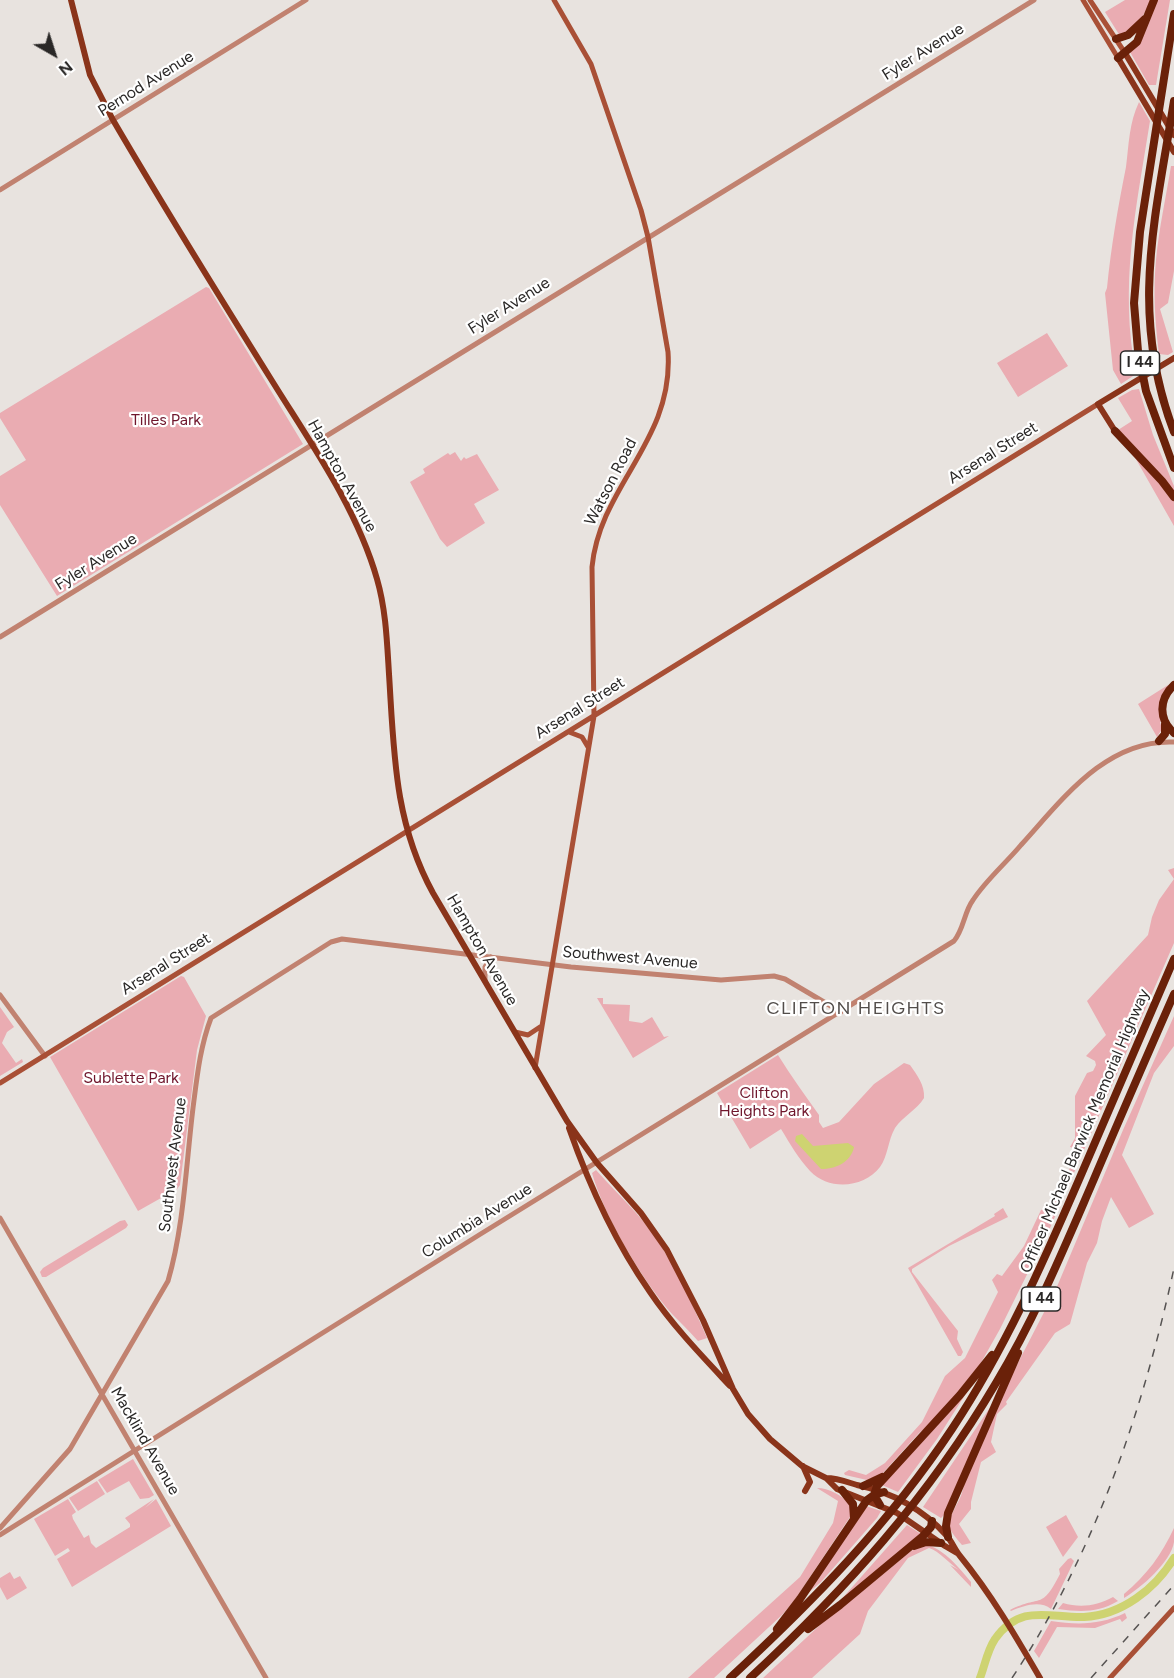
<!DOCTYPE html>
<style>
body{margin:0}
#map{position:relative;width:1174px;height:1678px;overflow:hidden;background:#e8e3df;font-family:Figtree,sans-serif}
canvas{display:block}
.north{position:absolute;left:24px;top:24px;width:60px;height:60px;-webkit-text-stroke:4px #fff;paint-order:stroke;rotate:141deg;font-size:16px;font-weight:700;line-height:24px;text-align:center;color:#2a2827}
.north::after{content:'';display:block;margin:auto;width:21px;height:27px;background:#2a2827;clip-path:polygon(50% 0,100% 100%,50% 72%,0 100%)}
</style>
<div id="map">
<canvas width="1174" height="1678"></canvas>
<div class="north">N</div>
</div>
<script>
const context = document.querySelector('canvas').getContext('2d');
context.lineJoin = 'round';
function fillPath(path, color) { context.fillStyle = color; context.fill(path, 'evenodd'); }
function stroke(path, color, width, dash) { context.strokeStyle = color; context.lineWidth = width; context.lineCap = dash ? 'butt' : 'round'; context.setLineDash(dash || []); context.stroke(path); }
function drawText(font, color, halo, rows, align = 'center') {
  context.font = font + ' Figtree,sans-serif'; context.lineWidth = 4.5; context.setLineDash([]); context.textBaseline = 'middle'; context.strokeStyle = halo; context.fillStyle = color; for (const [text, x, y, turn = 0] of rows) {
    context.save(); context.translate(x, y); context.rotate((+turn || 0) * Math.PI / 180); context.textAlign = isNaN(turn) ? turn : align; if (halo) context.strokeText(text, 0, 0); context.fillText(text, 0, 0); context.restore();
  }
}
const green = new Path2D(`
 M1125 0H1151C1142 19 1138 26 1120 36L1105 12Z
 M1156 0H1170L1156 85H1149L1130 52Z
 M1139 102 1150 121C1136 209 1119 285 1136 374L1121 384 1113 370 1105 293 1107 288C1111 247 1118 207 1126 167 1129 144 1129 123 1139 102Z
 M1171 166H1174V271L1168 303 1160 309 1173 352 1168 355 1159 354C1155 323 1153 291 1156 260 1159 228 1166 197 1171 166Z
 M206 287 209 288 303 444 57 596 0 505V476L26 460 0 418V413Z
 M1047 333 1068 366 1018 397 997 363Z
 M1139 389 1153 435 1174 486V494L1118 430 1132 421 1118 398 1132 390Z
 M455 452 461 461 464 457 466 459 477 454 499 490 474 504 485 523 447 547 440 539 410 482 425 473 423 469 448 453 450 455Z
 M1133 453 1174 500V526L1133 454Z
 M1168 685 1162 721 1160 722 1162 729 1157 737 1138 704Z
 M1174 868V943L1050 1228 1000 1329 974 1375 928 1426 919 1433 882 1474 867 1480 845 1475 844 1473 849 1470 866 1475 885 1463 922 1422 945 1376 965 1358 998 1292 992 1280 997 1274 1002 1276 1024 1246 1041 1210C1056 1208 1070 1167 1076 1153L1074 1148 1070 1147 1075 1138V1096L1087 1073 1093 1071 1096 1065 1095 1061 1086 1056 1106 1035 1087 1001 1148 935 1152 917 1159 900 1174 879 1168 870Z
 M181 976 184 977 206 1016 197 1050 180 1185 177 1189 138 1211 50 1057Z
 M597 998H603V1004L630 1005 629 1021 642 1023 652 1017 664 1037 669 1036 633 1058Z
 M0 1007 14 1027 7 1032 2 1043 16 1063 22 1059 23 1062 0 1076Z
 M1174 1016V1046L1154 1073 1122 1155 1154 1214 1129 1228 1111 1197 1102 1221 1097 1243 1087 1263 1070 1324 1055 1333 1006 1402 1007 1404 997 1414 991 1442 996 1452 981 1462 971 1502V1509L959 1524 971 1543 962 1545C945 1525 946 1525 958 1502 963 1493 964 1485 966 1474L1005 1388 1056 1289 1123 1130Z
 M778 1055C791 1076 805 1095 819 1115V1122L823 1128 839 1122 874 1084 904 1063 910 1065C917 1075 925 1085 924 1098 917 1110 903 1116 895 1128 888 1140 888 1156 880 1167 864 1188 829 1191 810 1171 799 1159 790 1144 781 1129L750 1149 717 1093Z
 M596 1170C609 1185 624 1199 637 1214 668 1249 689 1296 707 1338L698 1341C690 1332 681 1323 672 1314 642 1280 604 1216 592 1173Z
 M1003 1208 1008 1217 949 1246 912 1269V1272L958 1331 957 1339 963 1352 961 1356H958L908 1268 995 1216 994 1214Z
 M125 1220 128 1225 126 1228 46 1277H42L40 1272 43 1268 120 1221Z
 M967 1392 937 1439 898 1492 882 1485Z
 M991 1406 944 1515 941 1518 923 1507Z
 M133 1459 154 1495 149 1498 140 1499 129 1481 107 1493 98 1480Z
 M97 1481 105 1494 78 1511 69 1498Z
 M817 1488C829 1488 841 1495 850 1504V1517L794 1601 782 1615 714 1678H688L800 1577 833 1523 838 1501Z
 M68 1499 76 1512 72 1515 73 1519 84 1538 89 1535 91 1543 96 1548 130 1527V1524L125 1518 154 1499 145 1508 156 1499 171 1526 72 1587 57 1559 70 1551 68 1548 55 1556 34 1519Z
 M866 1506 881 1511 877 1518 821 1582 808 1593Z
 M1066 1515 1078 1537 1063 1557 1046 1527Z
 M907 1525 921 1534 839 1602Z
 M1174 1528C1174 1533 1174 1538 1174 1542 1171 1562 1141 1588 1124 1598V1594C1147 1575 1162 1554 1174 1528Z
 M925 1544C946 1550 959 1568 971 1582V1587L950 1565 959 1570C950 1564 939 1551 929 1548L908 1558 868 1611 860 1634 812 1678H763L820 1625 911 1551Z
 M1071 1558 1074 1561 1051 1609C1040 1600 1023 1606 1011 1611L1010 1610C1042 1594 1041 1611 1060 1574L1059 1569 1068 1559Z
 M10 1572 14 1579 20 1576 27 1588 7 1600 0 1587V1578Z
 M1113 1597 1118 1601C1098 1613 1080 1612 1058 1609L1063 1603C1080 1608 1097 1606 1113 1597Z
 M1125 1613 1127 1618 1122 1622 1120 1619 1095 1628 1057 1627 1039 1658 1034 1651 1051 1621C1078 1625 1100 1625 1125 1613Z`);
const water = new Path2D(`
 M802 1134 813 1146 848 1143 854 1147C851 1162 836 1169 821 1169L795 1141 796 1136Z`);
const river = new Path2D(`
 M980 1678C985 1665 987 1651 995 1639 1021 1603 1048 1618 1084 1617 1122 1615 1155 1589 1174 1558`);
const tertiary = new Path2D(`
 M0 190 306 0
 M0 637 1034 0
 M485 980V967L491 957
 M0 995 45 1056
 M0 1218 266 1678
 M0 1528 70 1449 168 1281C184 1226 186 1165 193 1108 197 1077 200 1047 211 1018L331 942 342 939 571 967 721 980 774 976 785 979 841 1012
 M0 1535 479 1235 954 941C964 929 964 912 973 900 986 880 1006 863 1021 845 1062 800 1106 739 1174 742`);
const secondary = new Path2D(`
 M1083 0 1118 58
 M1090 0 1125 53
 M569 732 582 737 588 747
 M515 1032 528 1035 540 1027
 M535 1068 594 716 592 567C600 485 674 441 668 352L648 237 641 210 591 64 554 0
 M0 1083 1098 404
 M1110 1678 1174 1608`);
const primary = new Path2D(`
 M71 0 90 75 113 120C165 209 219 296 274 384 312 445 357 509 377 579 386 610 387 642 389 674 394 752 394 822 433 893L567 1121 597 1163 641 1213 667 1250 703 1320 733 1389 748 1414 770 1439 802 1466 826 1478 837 1489 897 1513 945 1546 957 1553
 M1125 53 1174 135
 M1118 58 1174 152
 M1115 431 1098 404 1174 358
 M569 1128C589 1185 615 1242 650 1292 673 1326 702 1356 730 1386
 M803 1466 810 1482 805 1491
 M826 1478C837 1478 847 1482 857 1485 892 1492 924 1510 947 1536 952 1542 955 1550 960 1556 991 1594 1015 1635 1040 1678`);
const motorway = new Path2D(`
 M1174 14 1140 232 1134 303 1138 351 1146 391 1174 468
 M1116 39 1128 35 1145 19
 M1118 58 1137 42 1154 0
 M1174 101C1155 220 1129 314 1174 432
 M1115 431 1162 481 1174 497
 M1174 685C1159 699 1158 719 1174 733
 M1159 741 1165 734V724
 M863 1486 882 1477
 M842 1490 853 1504 854 1518
 M880 1505 874 1495 877 1486 960 1395 992 1355
 M948 1537 946 1526 948 1513 1018 1353
 M914 1546 926 1542 941 1543
 M777 1629 800 1599 867 1500 874 1495 884 1492
 M808 1629 840 1605 923 1536 931 1527 932 1521
 M730 1678C813 1601 889 1524 952 1429 1005 1349 1043 1263 1081 1175 1112 1103 1143 1031 1174 959
 M750 1678C847 1588 928 1498 996 1383 1034 1320 1062 1253 1091 1186 1118 1122 1146 1058 1174 994`);
const rail = new Path2D(`
 M1012 1678C1094 1554 1143 1412 1174 1268
 M1091 1678 1174 1585`);
const shields = [
 [1140,363,39],
 [1041,1299,39]
];
const shieldNames = [
 ["I 44",1140,363],
 ["I 44",1041,1299]
];
const streetNames = [
 ["Fyler Avenue",923,52,-32],
 ["Pernod Avenue",146,84,-32],
 ["Fyler Avenue",509,306,-32],
 ["Arsenal Street",993,453,-32],
 ["Hampton Avenue",342,476,61],
 ["Watson Road",611,482,-63],
 ["Fyler Avenue",96,562,-32],
 ["Arsenal Street",580,708,-32],
 ["Hampton Avenue",482,950,60],
 ["Southwest Avenue",630,958,5],
 ["Arsenal Street",166,964,-32],
 ["Officer Michael Barwick Memorial Highway",1085,1131,-67],
 ["Southwest Avenue",173,1165,-83],
 ["Columbia Avenue",477,1221,-32],
 ["Macklind Avenue",145,1441,60]
];
const parkNames = [
 ["Tilles Park",166,420],
 ["Sublette Park",131,1078],
 ["Clifton",764,1093],
 ["Heights Park",764,1111]
];
const neighbourhoodNames = [
 ["CLIFTON HEIGHTS",856,1009]
];
fillPath(green, '#eaacb2');
fillPath(water, '#ced371');
stroke(river, '#ced371', 8);
stroke(tertiary, '#c18270', 5);
stroke(secondary, '#a95036', 5);
stroke(primary, '#8a341a', 6);
stroke(motorway, '#6a2109', 8);
stroke(rail, '#565352', 1.5, [8, 8]);
for (const [x, y, w] of shields) { const box = new Path2D(); box.roundRect(x - w / 2, y - 12, w, 24, 4.5); context.fillStyle = '#fff'; context.fill(box); stroke(box, '#2a2827', 1.5); }
drawText('bold 15px', '#2a2827', null, shieldNames);
drawText('16px', '#2a2827', '#fff', streetNames);
drawText('16px', '#6f162c', '#fff', parkNames);
context.letterSpacing = '1.5px';
drawText('18px', '#524d4a', '#fff', neighbourhoodNames);
context.letterSpacing = '0px';
</script>
